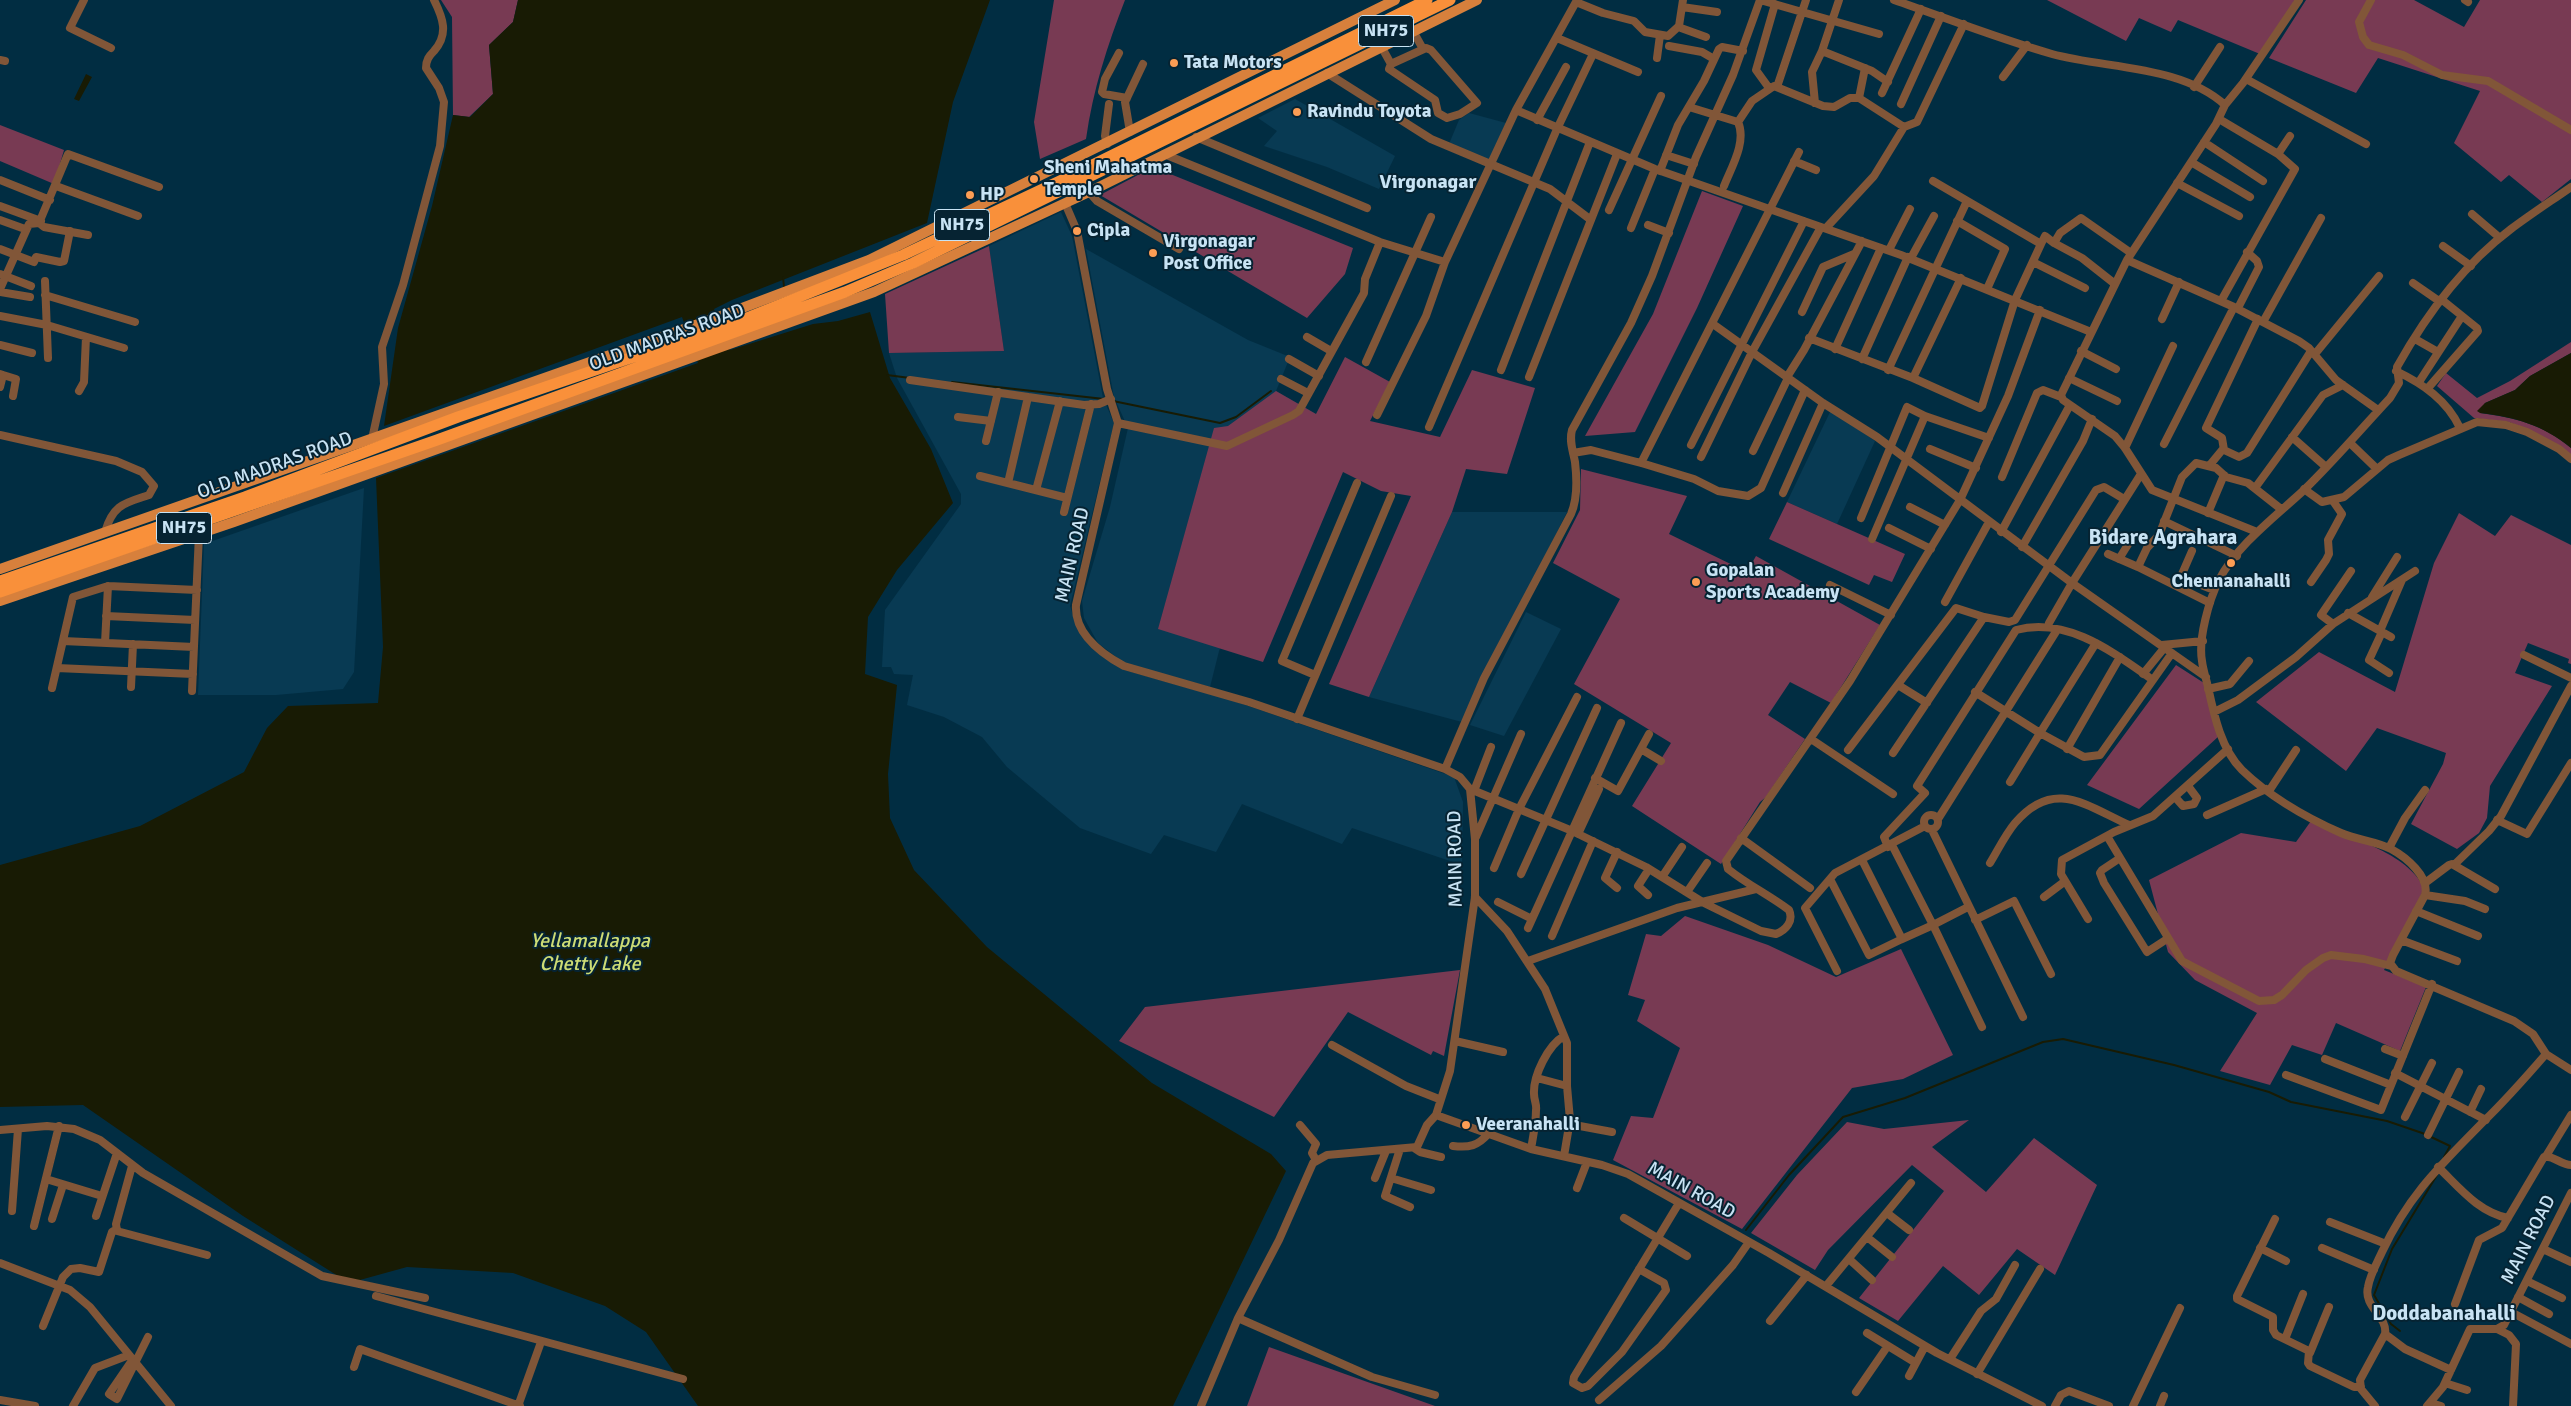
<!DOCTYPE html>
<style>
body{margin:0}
canvas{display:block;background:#012d42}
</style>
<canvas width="2571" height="1406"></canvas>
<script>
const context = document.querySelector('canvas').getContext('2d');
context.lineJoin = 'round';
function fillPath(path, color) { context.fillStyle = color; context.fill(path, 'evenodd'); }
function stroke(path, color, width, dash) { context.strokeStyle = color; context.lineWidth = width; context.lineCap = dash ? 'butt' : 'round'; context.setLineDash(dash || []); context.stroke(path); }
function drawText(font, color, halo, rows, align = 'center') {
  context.font = font + ' Signika,sans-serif'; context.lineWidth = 4; context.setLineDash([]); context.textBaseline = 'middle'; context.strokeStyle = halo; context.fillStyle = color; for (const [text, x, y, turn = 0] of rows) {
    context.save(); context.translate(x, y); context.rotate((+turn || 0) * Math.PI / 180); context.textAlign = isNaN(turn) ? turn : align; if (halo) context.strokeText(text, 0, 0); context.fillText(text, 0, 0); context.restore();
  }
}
const built = new Path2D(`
 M1295 99 1395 156 1379 189 1327 167 1264 146 1277 131 1258 118Z
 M1469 113 1506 123 1488 162 1449 144 1459 120Z
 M1061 212 1072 236 1103 398 1114 423 1070 606 1076 624 1124 670 1231 700 1454 777 1463 802 1462 865 1352 828 1342 844 1242 804 1216 852 1164 835 1151 854 1080 828 1007 767 982 737 944 717 907 705 913 675 894 674 891 667H882L885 610 961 504V494L897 378 889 353 1004 351 989 246Z
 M1086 249 1248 340 1290 357 1276 391 1316 414 1297 452 1219 651 1210 687 1124 663 1098 643 1084 618 1082 601 1110 507 1128 428 1114 397Z
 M1831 410 1875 441 1837 524 1787 502Z
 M364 488 354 672 343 689 276 695H198L204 544Z
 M1452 512H1567L1462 722 1369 697Z
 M1526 612 1561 629 1504 736 1470 725Z`);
const green = new Path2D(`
 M441 0H518L513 22 489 45 493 94 469 117 453 115 452 17Z
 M1054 0H1125C1107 46 1093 90 1086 139L1040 159 1034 122Z
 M2047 0H2295L2260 54 2178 20 2171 32 2139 18 2126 41Z
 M2306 0H2414L2464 27 2480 0H2571V179L2542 202 2509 175 2501 182 2454 143 2480 91 2378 58 2356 93 2269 58Z
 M0 125 64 150 54 184 0 161Z
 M1153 167 1353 248 1345 274 1307 318 1100 195Z
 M1702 191 1743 206 1697 308 1635 432 1585 436 1653 314Z
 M989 246 1004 351 889 353 885 294Z
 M2571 342V353L2530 376 2515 390 2485 403 2480 413C2516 418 2542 424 2571 448V456L2529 430 2509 422 2474 418 2437 386 2446 373 2477 398 2510 381Z
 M1345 357 1390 382 1370 421 1440 437 1472 370 1535 388 1507 474 1466 469 1452 512 1369 697 1329 684 1411 496 1381 491 1343 472 1263 662 1158 629 1214 428 1228 426 1276 391 1316 414Z
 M1581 469 1687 496 1669 534 1747 572 1756 556 1880 625 1831 703 1790 682 1768 715 1805 739 1766 797 1760 802 1721 864 1632 806 1671 743 1574 684 1620 599 1553 563 1580 510Z
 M1787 502 1905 554 1892 582 1874 575 1869 585 1769 539Z
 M2459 513 2495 536 2511 515 2571 545V664L2568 663 2569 659 2528 643 2515 673 2552 686 2490 786 2487 818 2479 833 2457 849 2411 824 2443 764 2446 753 2377 728 2346 771 2256 702 2319 652 2395 692 2434 563Z
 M2176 665 2204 683 2219 736 2139 809 2087 785Z
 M2311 821C2345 836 2410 853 2424 889L2384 970 2426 987 2400 1051 2336 1023 2322 1055 2292 1045 2270 1085 2220 1071 2257 1013 2195 980 2168 952 2149 880 2241 833 2296 842Z
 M1685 916 1768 945 1836 977 1901 949 1953 1055 1903 1079 1852 1088 1742 1229 1613 1160 1631 1116 1653 1118 1680 1048 1637 1021 1645 1000 1628 995 1646 934 1661 936Z
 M1460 970 1444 1056 1433 1051 1431 1055 1348 1012 1274 1117 1119 1041 1145 1007Z
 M1969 1120 1932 1147 1986 1192 2034 1138 2097 1185 2055 1275 2017 1249 1979 1295 1943 1266 1898 1321 1859 1298 1944 1191 1912 1165 1828 1250 1815 1270 1751 1233 1797 1175 1847 1122 1884 1129Z
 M1269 1347 1435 1406H1247Z`);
const water = new Path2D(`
 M518 0H990L953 102 927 223 732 300 714 309 730 350 813 324 838 321 870 312 890 378 931 449 953 503 897 570 868 617 865 674 897 685 888 774 890 818 914 870 987 947 1152 1083 1271 1154 1286 1171 1173 1406H698L646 1332 605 1306 513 1273 407 1267 349 1283 243 1216 83 1105 0 1107V865L140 826 244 772 267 728 288 706 378 703 383 647 376 478 698 363 682 317 384 426 398 328 432 206 453 115 470 117 493 94 489 45 513 22Z
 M86 74 92 77 79 101 74 99Z
 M2571 353V448C2543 425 2515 417 2480 413L2477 411 2485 403 2515 390 2530 376Z`);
const stream = new Path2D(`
 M783 277 784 287
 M887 375 910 378
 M952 382 1104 399
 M1113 401 1220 423 1236 417 1271 391
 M2429 1136 2450 1146 2444 1157
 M1746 1230 1789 1175 1843 1117 1905 1098 2043 1042 2063 1039 2174 1065 2269 1092 2291 1102 2387 1121 2425 1134
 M2400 1331 2391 1324 2374 1295 2392 1249 2437 1175`);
const minor = new Path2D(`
 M84 0 70 28 111 48
 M1839 0 1822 51 1872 71 1888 82
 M1894 0C1946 18 1999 39 2052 54 2107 69 2181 65 2225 105
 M2371 0 2359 22 2363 37 2369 45 2403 55 2442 75 2488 81 2571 130
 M2465 0 2468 2
 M1576 2 1603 13 1634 21 1645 32 1668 36 1679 26 1683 0
 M1682 7 1717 12
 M1679 26 1681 28 1706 37
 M1413 31 1423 49
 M1557 38 1638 72
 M1381 46 1391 64
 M1669 46 1702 52 1714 59
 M1426 48 1431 50 1477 103 1460 114 1447 118 1438 113 1435 100 1389 69 1391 64Z
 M1119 53 1105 79 1102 92 1104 94 1127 98
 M1657 58 1660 35
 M0 60 5 61
 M1327 73 1431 139 1550 189 1591 220
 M2003 77 2027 45
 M2246 79 2366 144
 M1777 87 1806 0
 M2194 87 2220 47
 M1769 88 1756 70 1775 4
 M1882 93 1921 9
 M1859 98 1865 68
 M1815 103 1812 72 1822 51
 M1901 104 1941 16
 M1689 107 1738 122C1747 142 1731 168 1724 186
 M1516 110 1655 169 1901 255 2091 332
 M2219 119 2278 154 2295 169 2221 301
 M1537 120 1566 67
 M1738 122 1752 101 1774 86 1823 106 1834 107 1850 98H1859L1904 127
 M1130 132 1125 102 1143 64
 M1196 137 1367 208
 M2204 142 2263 181
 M1107 144 1105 136 1109 104
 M1164 154 1380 242 1445 262 1516 110 1577 0
 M2278 154 2290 136
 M1666 155 1694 164
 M1794 161 1816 170
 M2191 162 2250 197
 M1660 171 1678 125 1704 81 1719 49 1722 47 1743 51
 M0 180 50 200
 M2177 183 2239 216
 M56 186 138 216
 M2571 187C2551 201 2531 214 2511 229 2463 265 2426 315 2397 367L2399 383 2390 398C2361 429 2334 461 2304 490 2276 516 2237 545 2219 580 2209 600 2198 639 2202 661 2203 670 2206 678 2208 687 2214 715 2221 749 2242 770 2269 796 2307 818 2341 833 2357 840 2376 841 2391 849 2406 857 2430 877 2425 895L2393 955 2390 963 2396 971 2514 1021 2533 1034 2546 1054 2571 1070
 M1089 192 1097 201 1179 249
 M1065 203 1077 231 1107 389 1118 423 1076 605C1074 634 1102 654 1124 666L1249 702 1445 769 1460 777 1470 789 1475 839V897L1450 1071 1436 1115 1531 1149 1602 1165 1628 1174 1769 1253 1937 1353 2042 1406
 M0 206 41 221
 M1609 210 1661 96
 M2472 214 2500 238
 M0 220 25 229
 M1957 221 2005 249 1987 289
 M39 223 68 154 159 187
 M1648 225 1669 233
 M1631 228 1655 169
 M1826 228 1874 176 1904 127 1917 122 1964 24
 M2054 243 2082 258 2115 284
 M2041 244 2045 236 2054 243 2060 233 2081 218 2131 253
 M2443 246 2471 266
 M0 249 34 262 36 257 60 262 64 261 70 231
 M1889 250 1910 209
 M1911 258 1934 216
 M2127 260 2234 307 2299 341 2309 348 2336 380 2378 410
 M2033 262 2085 288
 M0 274 31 286
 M45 281 48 358
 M2413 283 2439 301
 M0 289 29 224 39 223 44 227 88 235
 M0 292 30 297
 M45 295 135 322
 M2238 308 2259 267 2257 261 2247 252
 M1802 312 1823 267 1854 254
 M0 316 47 325 124 348
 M2162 319 2179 282
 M2258 319 2206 428 2222 438 2224 450 2239 457 2247 453 2311 351
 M2263 322 2321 218
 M1713 324 1823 403 1877 437 2072 583 2141 474
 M1307 337 1331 351
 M1809 338 1913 378 1980 408 1982 406 2015 300 2041 244 1933 181
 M2415 339 2438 352
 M0 345 32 353
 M1835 349 1881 248
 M2081 351 2116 369
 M2315 354 2379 276
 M1289 359 1319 376
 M1862 359 1908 257
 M1366 362 1431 217
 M1501 370 1590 142
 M1888 370 1967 201
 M2396 371C2423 384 2447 400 2460 428
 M0 374 3 375 0 387
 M3 375 16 379 13 396
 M1529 377 1617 154
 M1787 377 1804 350 1862 241
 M1913 378 1961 278
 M2069 378 2117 401
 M1281 379 1308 393
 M910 380 1084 405 1099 404 1111 399
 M2419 382 2462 316
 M2428 388 2478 331 2477 328 2441 299
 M79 391 84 382 86 337
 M1377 415 1426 316 1445 262
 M958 417 991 421
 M1118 423 1227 446 1293 415 1299 411 1364 293 1365 279 1380 242
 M1429 427 1557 129 1593 54
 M0 435 116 461 142 472 154 486 149 495C125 503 113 504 105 532
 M2292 437 2326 467
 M372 439 384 384 382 347 403 285 440 146 444 102 439 88 426 68C426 60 429 56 434 51 449 34 443 18 434 0
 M986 441 998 392
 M2350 443 2377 469
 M2164 444 2234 307
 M1691 445 1804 221
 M2125 448 2173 346
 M1930 449 1976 468
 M1753 451 1788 378
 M1573 453 1591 450 1641 463 1799 152
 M1701 457 1752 352 1821 227
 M1638 462 1694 479 1718 491 1748 496 1761 488 1805 390
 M2209 466 2223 449
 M980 476 1067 498
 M2002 477 2037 393 2043 390 2061 397
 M1008 483 1028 397
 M2255 488 2323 395 2343 385
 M2304 489 2322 502 2344 497 2388 460 2399 455 2477 422 2506 425 2527 432 2559 449 2571 459
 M1036 490 1060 401
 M1783 493 1823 403
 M1910 507 1945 525
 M1064 512 1091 404
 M2208 513 2224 475
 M1861 518 1907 407 1925 416 1989 438
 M2164 521 2237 556
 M1889 528 1931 549
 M2001 532 2070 405
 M2257 532 2152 490 2125 448 2115 436 2063 400 2061 395 2127 260 2216 124 2225 105 2243 83 2299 0
 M1872 539 1925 416
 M2022 547 2083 441 2092 419
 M2192 551 2182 574 2183 578 2214 590
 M2108 554 2138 567 2147 548 2159 535 2182 477 2196 463 2216 468 2226 477 2248 483 2281 509
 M2119 559 2132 538
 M2138 567 2210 603
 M2311 582 2326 560 2329 554 2328 540 2342 514 2333 501
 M1830 585 1891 615
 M2372 597 2397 557
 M1945 602 1989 522
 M2348 613 2391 637
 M106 616 195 620
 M2049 623 2072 583 2206 677
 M2333 624 2321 615 2351 571
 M2380 631 2402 580
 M2382 632 2369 660 2389 673
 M63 641 194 647
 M105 643 108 586
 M2162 645 2203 641
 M2524 655 2571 678
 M57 668 193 674
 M2143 674 2165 647
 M1315 675 1282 661 1357 483
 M1898 685 1927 703
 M131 687 133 644
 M52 688 73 597 108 586 197 590
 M2208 689 2230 684 2249 661
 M192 691 199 534
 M1975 692 2040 733 2096 643
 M2214 712 2238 700 2296 657 2333 624 2415 571
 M1297 719 1391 496
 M1811 739 1893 794
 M1641 749 1661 761
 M2067 749 2120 657
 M1848 750 1956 608 1984 617
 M1893 753 1984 617 2009 622 2015 620 2096 490 2104 487 2124 499
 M1445 769 1484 678 1571 514C1578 498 1577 479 1575 462 1573 451 1569 441 1572 430L1631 323 1652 276 1696 157 1733 75 1760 0 1879 34
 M1595 778 1618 791 1649 734
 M2010 782 2040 733 2084 757 2100 755 2172 653
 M1470 789 1570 830 1646 867 1704 903 1761 931 1776 934C1786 930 1794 921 1789 910 1769 895 1748 885 1728 869L1726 861 1850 681 1960 500 2008 396 2040 310
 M1474 791 1491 747
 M2269 791 2296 750
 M2175 797 2183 806 2194 804 2197 798 2188 786
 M1924 822a7 7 0 1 1 14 0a7 7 0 1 1-14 0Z
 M2207 815 2266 789
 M1938 819 2057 630
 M2497 820 2527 834 2571 763
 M1932 830 2023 1017
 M1578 834 1599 789
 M2107 836 2182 961 2259 1001 2274 1000 2282 995 2306 970 2323 958 2331 955 2364 959 2391 966
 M1476 837 1521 734
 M1741 838 1810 888
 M1892 845 1933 925 1968 907
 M1888 847 1884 837 1925 793 1917 786 2016 630C2067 616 2114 653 2153 680
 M2389 848 2405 818 2425 790
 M1617 852 1605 878 1617 888
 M2120 858 2102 870 2100 873 2104 883 2147 952 2167 939
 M1990 863C1998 850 2005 835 2015 823 2054 778 2085 805 2129 825
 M2455 864 2489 831 2501 816 2571 686
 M1494 868 1519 809 1577 697
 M1521 874 1597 708
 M1662 877 1682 847
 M1830 879 1869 955 1902 939 1862 860
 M2425 883 2449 865 2452 864 2495 889
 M1687 892 1707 863
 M1648 895 1638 886 1649 869
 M2425 895 2465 901 2485 909
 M1475 897 1507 931 1545 989 1567 1043V1086
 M2044 897 2064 882
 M1498 902 1532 919
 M2416 911 2478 936
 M2088 919 2061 874 2062 860 2114 832 2153 816 2228 749
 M1975 920 2014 901 2051 974
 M1528 928 1621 723
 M1552 936 1593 841
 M1902 939 1933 925 1982 1027
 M2401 940 2457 961
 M1528 961 1677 908 1756 889
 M1837 971 1805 908 1835 873 1925 826
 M1455 1041 1503 1052
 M1332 1045 1406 1086 1439 1099
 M2385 1049 2403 1056
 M2325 1059 2391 1085
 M2395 1073 2486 1120
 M2286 1075 2381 1110 2432 984
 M1537 1078 1567 1086 1570 1120 1564 1156
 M2470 1112 2481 1089
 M2405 1117 2432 1063
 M1569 1124 1612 1132
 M1300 1125 1316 1144 1312 1153 1316 1160
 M0 1130 47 1126 74 1129 100 1140 143 1173 322 1276 425 1298
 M2428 1135 2459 1072
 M1453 1146C1469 1148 1478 1146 1489 1133
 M1414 1148 1420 1152 1441 1157
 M1400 1149 1385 1196 1410 1207
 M1531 1149C1533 1137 1536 1123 1536 1110 1537 1105 1534 1100 1534 1094 1533 1076 1548 1045 1564 1036
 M2546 1156 2571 1115
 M132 1166 116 1224 117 1231 207 1255
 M2438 1167C2459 1187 2478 1212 2508 1218
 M1375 1178 1386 1151
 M1391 1178 1431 1190
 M46 1179 102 1196
 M1577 1188 1587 1162
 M12 1211 18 1129
 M1887 1213 1909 1230
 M96 1216 117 1153
 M1624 1218 1687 1256
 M52 1219 63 1185
 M2275 1219 2237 1296V1299L2273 1317V1330L2276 1335 2309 1351 2308 1363 2310 1366 2354 1387H2361
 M2330 1222 2386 1244
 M34 1226 59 1126
 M1867 1237 1892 1257
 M2260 1248 2286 1261
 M2322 1248 2374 1270
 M2543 1249 2571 1262
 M1849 1259 1872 1280
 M0 1263 70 1290 90 1307 171 1406
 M1639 1269 1664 1283 1666 1290 1622 1352 1588 1386 1582 1388 1573 1383 1574 1377C1609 1319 1644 1261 1679 1203
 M2527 1281 2562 1298
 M1826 1286 1911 1183
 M376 1296 683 1379
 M2518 1297 2549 1314
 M2455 1304 2479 1240 2502 1228 2544 1157C2553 1155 2561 1165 2571 1165
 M2511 1312 2571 1344
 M1238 1318 1372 1377 1435 1395
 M1770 1321 1807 1275
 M43 1326 63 1277 71 1269 80 1268 99 1272 112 1232 117 1229
 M2497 1329 2509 1335 2516 1344 2513 1406
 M1867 1333 1916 1363
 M2385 1334 2405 1349 2451 1370
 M2285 1339 2303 1294
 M2310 1353 2329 1307
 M133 1359 109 1394 117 1399 148 1337
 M1950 1359 1981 1311 1996 1299 2015 1265
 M354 1367 360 1349 520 1406
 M1977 1374 2040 1269
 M1909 1376 1925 1346
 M2445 1383 2467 1390
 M1856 1392 1887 1347
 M0 1400 35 1406
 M1599 1400 1661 1346 1733 1265 1749 1242
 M2431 1403 2441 1406
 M73 1406 95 1368 129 1355
 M518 1406 541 1342
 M1201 1406 1238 1318 1279 1240 1313 1163 1327 1155 1417 1147 1427 1125 1436 1115
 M2055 1406 2061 1395 2069 1391 2109 1406
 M2133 1406 2180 1308
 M2160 1406 2164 1396
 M2375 1406 2361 1389 2360 1380 2385 1334C2388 1316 2363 1307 2368 1287 2370 1275 2377 1263 2382 1252 2409 1194 2441 1165 2484 1121 2506 1100 2526 1077 2546 1054
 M2427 1406 2443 1387 2470 1329H2497L2504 1325 2571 1193`);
const major = new Path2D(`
 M0 569 721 316 869 260 1395 0
 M0 601 234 522 874 292 1089 192 1477 0`);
const highway = new Path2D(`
 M0 581 245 497 458 417 744 319 839 281 903 255 1062 180 1427 0
 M0 592 437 440 845 292 913 263 1450 0`);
const markers = [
 [1174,63,5,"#fc9d54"],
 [1297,112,5,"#fc9d54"],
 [1034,179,5,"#fc9d54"],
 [970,195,5,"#fc9d54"],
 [1077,231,5,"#fc9d54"],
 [1153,253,5,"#fc9d54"],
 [2231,563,5,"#fc9d54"],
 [1696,582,5,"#fc9d54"],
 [1466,1125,5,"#fc9d54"]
];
const shields = [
 [1386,31,55],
 [962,225,55],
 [184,528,55]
];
const shieldNames = [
 ["NH75",1386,31],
 ["NH75",962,225],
 ["NH75",184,528]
];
const poiNames = [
 ["Tata Motors",1184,63],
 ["Ravindu Toyota",1307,112],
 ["Sheni Mahatma",1044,168],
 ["Temple",1044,190],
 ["HP",980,195],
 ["Cipla",1087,231],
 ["Virgonagar",1163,242],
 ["Post Office",1163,264],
 ["Gopalan",1706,571],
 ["Sports Academy",1706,593],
 ["Chennanahalli",2231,582,"center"],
 ["Veeranahalli",1476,1125]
];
const streetNames = [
 ["OLD MADRAS ROAD",667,338,-20],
 ["OLD MADRAS ROAD",275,466,-20],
 ["MAIN ROAD",1073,555,-77],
 ["MAIN ROAD",1456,859,-91],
 ["MAIN ROAD",1691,1191,29],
 ["MAIN ROAD",2529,1240,-63]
];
const neighbourhoodNames = [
 ["Virgonagar",1428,183]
];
const waterNames = [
 ["Yellamallappa",590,942],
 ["Chetty Lake",590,965]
];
const quarterNames = [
 ["Bidare Agrahara",2163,538],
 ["Doddabanahalli",2444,1314]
];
fillPath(built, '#083a53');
fillPath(green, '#783a53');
fillPath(water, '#181b04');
stroke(stream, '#181b04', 2);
stroke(minor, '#815638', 8);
stroke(major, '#d7803c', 10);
stroke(highway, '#f9903a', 11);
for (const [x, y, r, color] of markers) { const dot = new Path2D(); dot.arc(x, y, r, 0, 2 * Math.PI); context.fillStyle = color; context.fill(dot); stroke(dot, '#062332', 2); }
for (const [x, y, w] of shields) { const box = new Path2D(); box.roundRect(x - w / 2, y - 15.5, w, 31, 4); context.fillStyle = '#062332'; context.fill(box); stroke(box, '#c8e3f4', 1); }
drawText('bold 18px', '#c8e3f4', null, shieldNames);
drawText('bold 19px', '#c8e3f4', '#062332', poiNames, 'left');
drawText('19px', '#c8e3f4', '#062332', streetNames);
drawText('bold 20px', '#c8e3f4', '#062332', neighbourhoodNames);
drawText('italic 20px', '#cddc75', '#062332', waterNames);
drawText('bold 21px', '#c8e3f4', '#062332', quarterNames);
</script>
